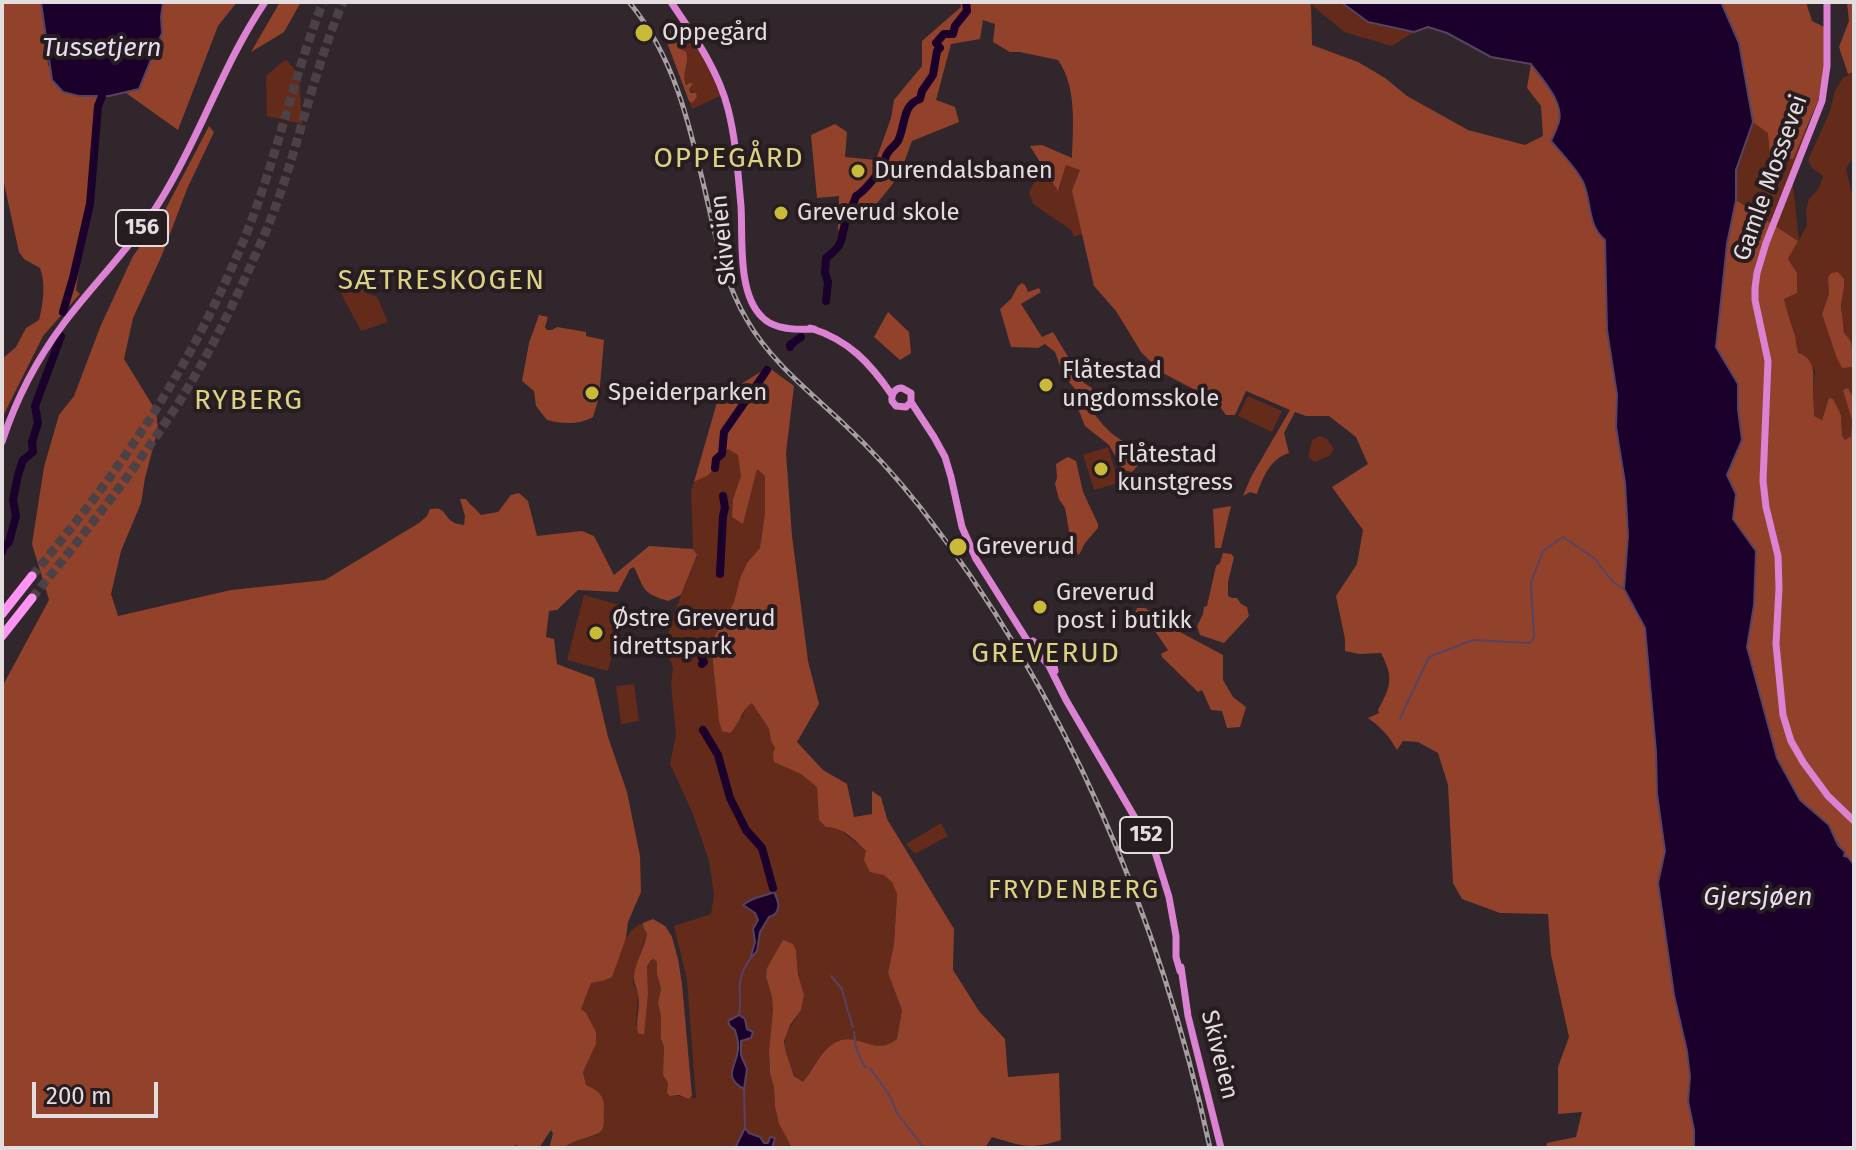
<!DOCTYPE html>
<meta charset="utf-8">
<style>
body{margin:0}
#map{position:relative;width:1856px;height:1150px;overflow:hidden;background:#31262b;font-family:"Fira Sans",sans-serif}
canvas{display:block}
.frame{position:absolute;inset:0;border:4px solid #e4dddf;pointer-events:none}
.scale{position:absolute;left:32px;top:1082px;width:126px;height:36px;box-sizing:border-box;border:4px solid #e4dddf;border-top:0;padding-left:10px;font-size:24px;line-height:28px;white-space:nowrap;color:#e4dddf;-webkit-text-stroke:6px #271d21;paint-order:stroke}
</style>
<div id="map">
<canvas width="1856" height="1150"></canvas>
<div class="frame"></div>
<div class="scale">200 m</div>
</div>
<script>
const context = document.querySelector('canvas').getContext('2d');
context.lineJoin = 'round';
function fillPath(path, color) { context.fillStyle = color; context.fill(path, 'evenodd'); }
function stroke(path, color, width, dash) { context.strokeStyle = color; context.lineWidth = width; context.lineCap = dash ? 'butt' : 'round'; context.setLineDash(dash || []); context.stroke(path); }
function drawText(font, color, halo, rows, align = 'center') {
  context.font = font + ' "Fira Sans",sans-serif'; context.lineWidth = 8; context.setLineDash([]); context.textBaseline = 'middle'; context.strokeStyle = halo; context.fillStyle = color; for (const [text, x, y, turn = 0] of rows) {
    context.save(); context.translate(x, y); context.rotate((+turn || 0) * Math.PI / 180); context.textAlign = isNaN(turn) ? turn : align; if (halo) context.strokeText(text, 0, 0); context.fillText(text, 0, 0); context.restore();
  }
}
const green = new Path2D(`
 M1308 2H1341L1368 22 1414 32 1392 46 1344 32Z
 M678 21 694 42 713 74 722 95 692 109 689 101 692 102 695 99 694 93 689 90 693 86 685 83 684 70 687 64 679 48 680 42 677 23Z
 M287 60 299 75 302 124 267 116 266 76 282 62Z
 M1854 72V157L1846 168 1854 203V399L1848 388 1844 390 1852 420 1851 436 1845 440 1842 437 1841 414 1829 398 1822 420 1814 416 1813 389 1815 371 1796 348 1795 336 1790 325 1784 299 1797 293V273L1788 259 1798 241 1736 200V170L1753 122 1810 133 1792 177 1799 240 1807 225 1806 210 1809 199 1819 188 1823 176 1812 168 1808 160 1830 111 1835 91 1843 78ZM1828 278 1844 287C1842 301 1840 314 1844 328 1847 344 1856 348 1852 367L1836 356 1822 314 1829 294Z
 M1066 164 1080 170 1075 204 1082 234 1074 237 1071 230 1033 204 1029 192 1043 167 1059 190Z
 M355 285 367 293 377 297 388 322 361 331 337 286Z
 M1248 396 1282 411 1272 432 1238 416Z
 M1320 436 1327 439 1334 449 1329 456 1315 462 1308 458 1312 440Z
 M1108 447 1119 483 1094 490 1083 455Z
 M729 449 739 455 741 476 733 499 732 517 743 523 757 468 765 476V513L760 548 747 563 740 578 734 602 713 639 712 653 719 721 742 717 746 707 752 703 769 729 771 741 775 748 774 762 802 774 817 787 819 812 866 851 892 882 897 894 894 944 888 973 902 1009 897 1040C873 1059 855 1026 830 1046 819 1055 811 1070 803 1083 795 1077 793 1073 789 1063 776 1027 798 1028 803 1000 804 991 800 984 799 975 797 967 797 959 796 950L779 949 767 968 766 977 772 997 773 1010 769 1051 770 1073 774 1088 775 1107 779 1124 792 1148H564L567 1144 597 1135 604 1127C602 1106 609 1095 586 1085L583 1072 596 1044V1032L581 1009 591 983 603 981 612 977C619 959 623 930 643 923L644 929 647 933 635 969 633 983 638 994 636 1025 644 1034 648 995 647 966 651 960 654 959 657 962V974L661 989 658 1003 661 1017V1039L664 1047 663 1075 668 1083 667 1092 670 1096C680 1095 687 1099 696 1098L687 980 674 926 711 914 714 895 709 861 693 814 670 764 676 735 671 684 673 668 665 646 673 616 697 556 693 549 691 491 694 482 707 476 715 468 719 456Z
 M584 595 626 607 608 671 567 660Z
 M634 684 639 721 621 724 616 686Z
 M941 823 948 836 915 854 906 844Z`);
const forest = new Path2D(`
 M2 2H41L48 65 79 96H103L76 290 80 294 43 336 2 418V359L16 347 26 328 39 320C43 304 46 283 40 268L24 259 19 252 2 174Z
 M163 2H237L218 26 178 130 126 93 139 88 162 33 161 17Z
 M280 2H301L284 32 251 52Z
 M960 2H1308L1311 5 1312 45 1358 62 1385 78 1407 96 1468 130 1525 145 1543 136 1541 106 1527 88 1531 64C1542 79 1564 101 1559 122 1557 128 1554 135 1551 141 1561 154 1576 167 1583 182 1592 200 1587 226 1605 240L1617 395 1616 427 1625 483 1628 537 1624 589 1645 628 1656 752 1657 797 1665 851 1658 883 1674 995 1687 1051 1690 1077 1688 1101 1694 1130V1148H1546L1547 1143 1576 1137 1582 1112 1558 1114V1067L1569 1037 1551 955 1548 914 1500 913 1462 899 1453 883 1448 785 1438 753 1418 742 1403 741 1397 750C1389 736 1381 727 1368 718L1379 713 1378 710C1391 686 1394 678 1381 653L1359 654 1345 651V639L1336 596 1357 564 1363 530 1332 487 1368 464 1356 437 1329 416H1306L1295 412 1284 433 1289 453C1270 459 1263 477 1257 494L1250 492 1243 496 1251 477 1290 410 1246 391 1235 415H1226L1216 401 1161 372 1141 352 1116 311 1094 286 1072 191 1080 170 1066 165 1058 191 1030 146 1042 145 1072 158C1073 126 1077 87 1058 60L1020 52H1010L993 42 995 24 983 20 980 39 951 44 936 100 955 107 959 122 912 141 899 176 862 222 851 212 838 231 839 196 817 198 811 135 835 124 847 132 845 157 876 160 891 118 894 100 922 66V41L961 7Z
 M1721 2H1806L1812 21 1828 29V52L1818 101 1793 159 1770 157 1768 133 1753 122 1739 43Z
 M1847 2H1854V72L1848 74 1839 47 1849 21Z
 M675 23H677C680 32 679 39 679 48L686 52C690 63 681 73 686 85L690 83 693 84 689 90 691 93H696L697 97 692 103 689 101 663 32 664 29Z
 M209 126 214 132 187 189 162 255 133 318 124 359 156 411 158 429 145 478 141 503 121 551 111 594 118 616 231 590 325 580 419 523 427 516 430 509C446 506 443 516 453 522 453 523 463 525 464 525L465 516 460 499H466C470 505 476 509 481 515L498 512 511 495 519 493 528 501 537 536 582 531 594 536 614 575 649 546 693 549 697 555 681 595 668 601C642 593 645 590 634 567L630 569 618 592 578 590 557 610 549 611 546 637 554 639 557 664 594 678 608 737 627 792 640 856 641 892 628 922 626 938 612 977 603 981 591 983 581 1009 586 1013 596 1032V1044L583 1072 586 1085C598 1090 605 1096 604 1109 603 1114 605 1123 603 1128 600 1138 573 1138 564 1148H549L553 1134 551 1130 539 1148H520L516 1145 511 1147 499 1146 498 1148H2V687L49 600 32 544 44 467 59 415 74 396 101 325 133 256 161 218Z
 M1736 200 1798 241 1788 259 1797 273V293L1784 299C1787 311 1790 322 1794 333 1797 340 1795 346 1799 353 1815 359 1814 374 1813 388 1813 397 1814 407 1814 416L1822 420 1829 398 1833 399 1841 415 1842 436 1845 440 1851 436 1852 420 1843 390 1848 388 1854 399V865L1848 857 1843 856 1841 847 1831 831 1800 800 1777 758 1747 647 1754 605 1756 551 1733 519 1736 494 1727 475 1742 440 1738 409V384L1716 348 1727 244Z
 M1838 272 1844 279V287L1841 306 1844 332 1851 342 1854 359 1852 367 1842 368 1836 356 1822 314 1829 294 1828 278 1831 273Z
 M1022 283 1025 285 1028 292 1039 288 1041 292 1021 304 1042 337 1053 332 1084 383 1092 388 1088 401V405C1104 428 1114 439 1140 449L1142 461 1132 472 1123 470 1109 445 1085 426 1077 406 1075 389 1064 376 1055 352 1045 344 1038 348 1011 347 1000 309 1011 299 1018 286Z
 M888 312 909 332 911 353 900 360 874 337Z
 M539 315 548 317 545 327 547 330H552L557 327 586 332V336L604 340 599 397 593 417C579 425 562 424 547 420L536 406 534 391 522 381 529 343Z
 M768 367 794 386 786 453 792 536 808 661 819 704 797 742 823 770 847 784 854 817 872 814V791L881 797 887 819 954 929 953 970 979 1011 1005 1039 1008 1077 1059 1073 1061 1140C1028 1150 1024 1146 992 1137L985 1148H792L779 1124 775 1107 774 1088 770 1073 769 1051 773 1010 772 997 766 977 767 968 783 940 793 944 796 950 798 974 804 995 801 1010 790 1025 784 1041 786 1053 794 1076 803 1082C812 1071 818 1056 830 1046 855 1026 873 1059 897 1039L902 1010 888 973 894 944 897 894 892 882 884 875 870 872 864 860 866 851C853 839 845 828 826 827L819 820 817 787 801 774 774 762 773 754 775 748 771 741 769 729 752 703C741 709 740 724 730 733L722 731 719 721 712 653 713 639 734 602 740 578 747 563 760 548 765 513V476L757 469 743 524 732 517 733 499 741 476 738 455 728 449C718 457 716 469 707 476 703 478 698 480 694 482L718 399Z
 M1068 457 1076 461 1083 492 1098 524V528L1085 543 1079 555 1072 548 1065 508 1059 499 1055 484 1057 478 1056 464Z
 M1231 506 1221 548H1215L1213 509Z
 M1223 553 1231 554 1234 557 1228 582V596L1232 598H1237L1241 604 1247 607 1249 616 1224 643 1200 635 1197 626 1203 614 1204 607 1207 606 1216 566 1220 563Z
 M1137 608H1145L1156 615 1165 624 1223 655V680L1233 697 1246 707 1240 727 1227 728 1222 711 1211 710 1202 690 1198 692 1162 657 1161 654 1168 650 1152 627 1146 630 1135 612Z
 M653 919 665 926 672 937 678 959 682 984 692 1096 689 1099 679 1095 670 1096 667 1093 668 1083 663 1075 664 1047 661 1039V1017L658 1003 661 989 657 974V962L654 959 651 960 647 966 648 995 644 1035 638 1033C635 1020 641 1007 638 994 636 984 632 982 635 970 638 957 645 946 647 933L644 929 643 923Z`);
const water = new Path2D(`
 M41 2H163L161 17 162 33 139 89 109 96H79L63 92 52 80Z
 M1341 2H1721L1739 43 1753 122 1736 170V200L1727 244 1716 347 1738 384V409L1742 440 1727 475 1736 494 1733 519 1756 551 1754 605 1747 647 1777 758 1800 800 1829 825 1838 845 1845 852 1844 856 1848 857 1854 865V1148H1694V1130L1688 1101 1690 1077 1687 1051 1674 995 1658 883 1665 851 1657 794 1656 752 1645 628 1624 589 1628 536 1625 483 1616 427 1617 395 1607 330 1605 240C1587 226 1592 201 1583 182 1576 168 1561 153 1551 141 1554 135 1557 128 1559 122 1564 102 1542 79 1531 64L1491 57 1447 33 1428 27 1414 32 1368 22Z
 M774 892C779 902 782 913 769 917L760 932 757 951 750 959 755 942 753 929 758 920 755 913 743 905C756 895 761 898 774 892Z
 M739 1015 745 1019 747 1029 753 1032 751 1038 741 1041V1055L747 1069 744 1089C722 1077 736 1067 738 1050 739 1043 737 1037 735 1030L730 1026 728 1021Z
 M745 1128 749 1133 760 1137 764 1143H768L770 1137 775 1138 772 1148H735Z`);
const stream = new Path2D(`
 M1400 718 1429 657 1473 640 1529 643 1534 638 1531 583 1543 551 1563 537 1594 558 1613 582 1624 589
 M831 976 842 989 848 1012
 M849 1014 853 1027
 M739 1015C743 990 733 984 750 959
 M854 1032 856 1048 864 1066 867 1067
 M870 1068 890 1096 897 1113 924 1148
 M744 1089 745 1128`);
const river = new Path2D(`
 M826 301 828 282 825 273 826 258C845 244 840 240 846 220 849 211 854 204 856 196 864 192 882 170 885 162 885 160 885 158 886 156 888 150 895 146 898 141 906 124 902 105 920 99L922 91 933 75 937 51 940 48 936 43 944 34H953L955 26 967 11 966 2
 M63 312 73 278 90 204 98 106 102 96
 M790 347V345L801 337
 M715 468 716 459 722 454 724 432 767 370
 M2 552 3 548 9 542 16 516 13 500 18 475 23 460 33 452 32 442 38 423 35 406 61 336
 M720 574 723 516 725 508 723 496
 M701 656 704 662 702 664
 M703 730 718 755 730 798 746 830 762 848 773 888`);
const highwayTunnel = new Path2D(`
 M32 576C68 532 104 488 135 441 181 374 219 302 249 227 278 153 294 75 323 2
 M32 598C85 533 136 469 181 399 214 346 241 289 266 231 297 157 311 76 343 2`);
const major = new Path2D(`
 M671 2C693 35 718 69 728 109 736 140 738 174 741 206 743 237 737 293 762 317 774 330 797 330 814 329
 M1827 2V66L1822 101 1766 243 1757 273 1755 288V300L1768 361 1763 481 1766 507 1778 556 1779 588 1776 644 1783 715 1791 741 1803 762 1828 796 1854 821
 M810 328C849 340 870 363 892 395
 M911 402 906 407 896 406 892 401C891 394 895 388 902 388L911 393V402L934 437 945 457 951 477 962 527 976 559 1027 640 1041 657 1048 664 1066 700 1155 852 1169 897 1176 936V957L1180 971
 M2 442C16 399 37 359 64 323 96 281 135 243 162 198 201 135 223 64 265 2
 M1033 641 1043 648H1048L1051 650 1055 671
 M1181 967 1188 1016 1221 1148`);
const highway = new Path2D(`
 M2 614 32 576
 M2 636 32 598`);
const rail = new Path2D(`
 M629 2C678 61 692 136 709 208 718 247 726 285 747 320 771 362 810 392 845 425 872 450 897 478 920 507 1065 692 1161 920 1210 1148`);
const markers = [
 [644,33,10,"#caba3a"],
 [858,171,8,"#caba3a"],
 [781,213,8,"#caba3a"],
 [1046,385,8,"#caba3a"],
 [592,393,8,"#caba3a"],
 [1101,469,8,"#caba3a"],
 [958,547,10,"#caba3a"],
 [1040,607,8,"#caba3a"],
 [596,633,8,"#caba3a"]
];
const shields = [
 [142,228,52],
 [1146,835,52]
];
const shieldNames = [
 ["156",142,228],
 ["152",1146,835]
];
const poiNames = [
 ["Oppegård",662,33],
 ["Durendalsbanen",874,171],
 ["Greverud skole",797,213],
 ["Flåtestad",1062,371],
 ["ungdomsskole",1062,399],
 ["Speiderparken",608,393],
 ["Flåtestad",1117,455],
 ["kunstgress",1117,483],
 ["Greverud",976,547],
 ["Greverud",1056,593],
 ["post i butikk",1056,621],
 ["Østre Greverud",612,619],
 ["idrettspark",612,647]
];
const streetNames = [
 ["Gamle Mossevei",1771,178,-70],
 ["Skiveien",724,240,-96],
 ["Skiveien",1219,1055,76]
];
const waterNames = [
 ["Tussetjern",102,49],
 ["Gjersjøen",1758,898]
];
const neighbourhoodNames = [
 ["FRYDENBERG",1074,891]
];
const quarterNames = [
 ["OPPEGÅRD",729,159],
 ["SÆTRESKOGEN",442,281],
 ["RYBERG",249,401],
 ["GREVERUD",1046,654]
];
fillPath(green, '#642a1a');
fillPath(forest, '#92422b');
fillPath(water, '#1a002b');
stroke(water, '#574261', 2);
stroke(stream, '#574261', 2);
stroke(river, '#1a002b', 8);
stroke(highwayTunnel, '#4c4146', 9, [9, 4.5]);
stroke(major, '#db82d2', 7);
stroke(highway, '#fe93f4', 9);
stroke(rail, '#a69ea1', 5);
stroke(rail, '#271d21', 2, [6]);
for (const [x, y, r, color] of markers) { const dot = new Path2D(); dot.arc(x, y, r, 0, 2 * Math.PI); context.fillStyle = color; context.fill(dot); stroke(dot, '#271d21', 3); }
for (const [x, y, w] of shields) { const box = new Path2D(); box.roundRect(x - w / 2, y - 18, w, 36, 6); context.fillStyle = '#271d21'; context.fill(box); stroke(box, '#e4dddf', 2); }
drawText('bold 22px', '#e4dddf', null, shieldNames);
drawText('24px', '#e4dddf', '#271d21', poiNames, 'left');
drawText('24px', '#e4dddf', '#271d21', streetNames);
drawText('italic 26px', '#e7ddf1', '#271d21', waterNames);
context.letterSpacing = '2px';
drawText('26px', '#dcd283', '#271d21', neighbourhoodNames);
context.letterSpacing = '0px';
context.letterSpacing = '2px';
drawText('28px', '#dcd283', '#271d21', quarterNames);
context.letterSpacing = '0px';
</script>
